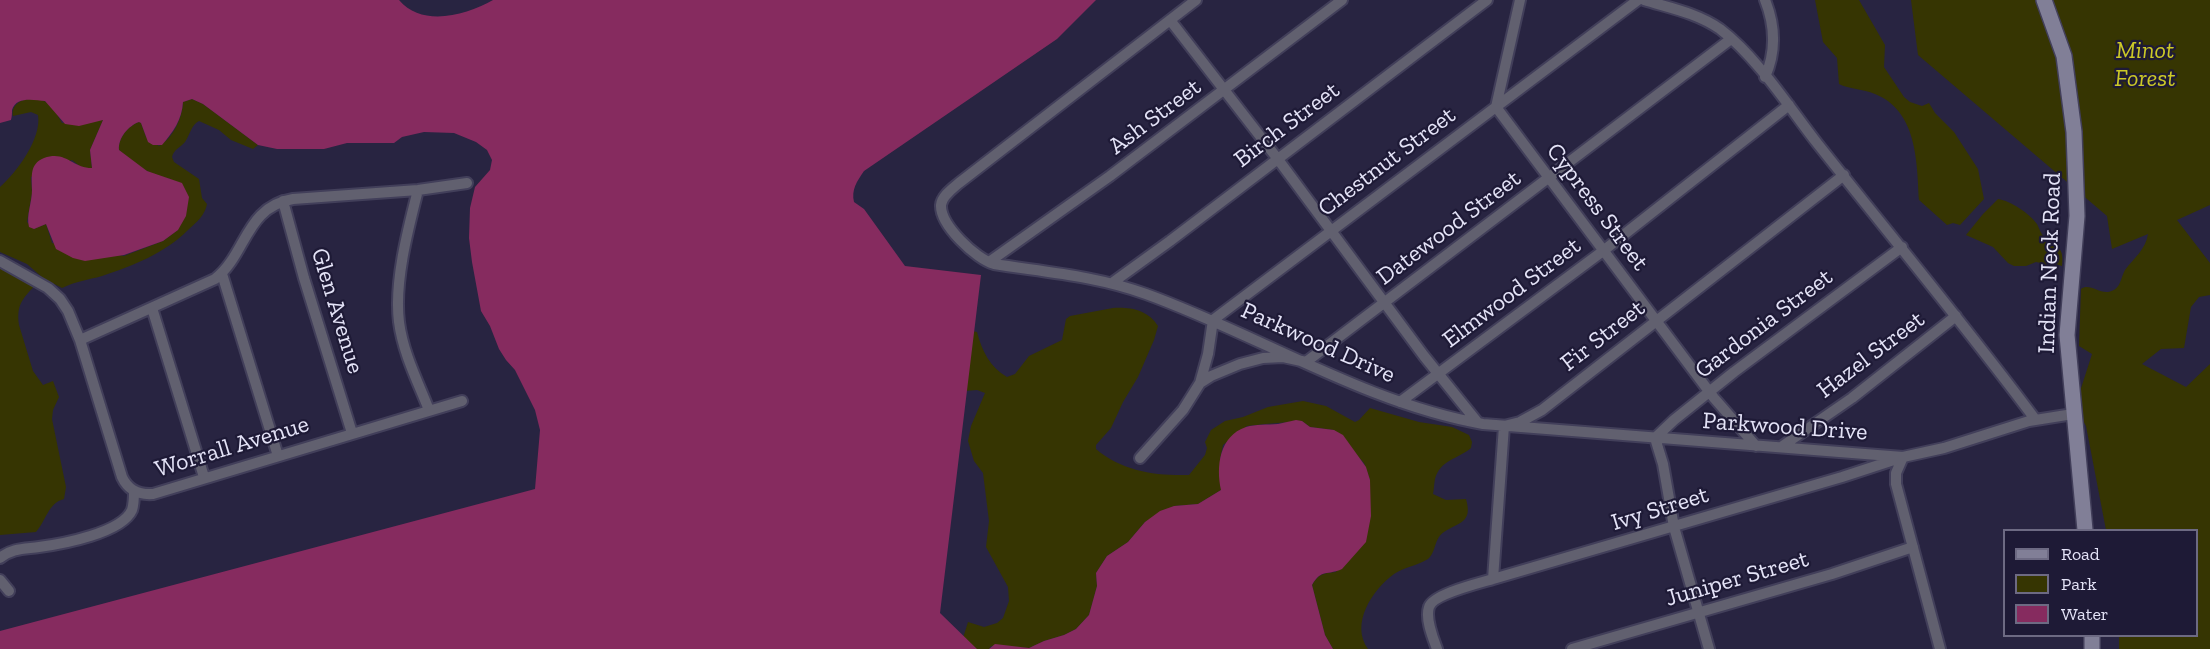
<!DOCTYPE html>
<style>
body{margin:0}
#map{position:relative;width:2210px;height:649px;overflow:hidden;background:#282441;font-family:"Zilla Slab",serif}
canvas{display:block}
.legend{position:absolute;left:2003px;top:529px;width:195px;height:108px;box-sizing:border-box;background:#1e1a36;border:2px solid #6d6a83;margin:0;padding:8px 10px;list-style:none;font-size:18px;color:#e4e3f7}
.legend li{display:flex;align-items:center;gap:12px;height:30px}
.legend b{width:30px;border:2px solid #6d6a83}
</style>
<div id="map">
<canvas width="2210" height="649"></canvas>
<ul class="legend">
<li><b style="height:8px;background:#817f97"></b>Road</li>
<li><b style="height:16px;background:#363502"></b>Park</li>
<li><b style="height:16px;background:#862b5f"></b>Water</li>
</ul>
</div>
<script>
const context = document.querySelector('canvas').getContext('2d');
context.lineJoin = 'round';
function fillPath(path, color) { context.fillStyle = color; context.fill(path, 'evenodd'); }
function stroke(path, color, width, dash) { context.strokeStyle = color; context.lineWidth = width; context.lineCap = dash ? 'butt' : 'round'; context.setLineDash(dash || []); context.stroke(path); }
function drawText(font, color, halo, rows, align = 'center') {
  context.font = font + ' "Zilla Slab",serif'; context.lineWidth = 4.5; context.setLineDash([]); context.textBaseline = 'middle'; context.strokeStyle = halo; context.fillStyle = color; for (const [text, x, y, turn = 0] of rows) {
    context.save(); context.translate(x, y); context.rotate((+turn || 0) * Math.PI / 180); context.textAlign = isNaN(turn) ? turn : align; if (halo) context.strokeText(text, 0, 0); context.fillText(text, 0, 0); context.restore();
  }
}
const green = new Path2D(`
 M1815 0H1859L1885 45 1884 67 1904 97 1910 102 1922 106 1929 103 1935 113 1954 132 1978 169 1984 199 1960 225 1953 223 1947 225 1919 200C1917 161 1917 111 1875 94 1863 89 1849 89 1839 84L1837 58 1823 42Z
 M1911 0H2210V205L2177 220 2210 263V295L2199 297 2191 307 2184 348 2161 349 2142 364 2186 387 2210 364V649H2119V636H2196V530H2106L2086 426 2075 407 2092 354 2079 346 2081 289C2089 283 2098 293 2108 292 2121 290 2120 279 2125 270 2134 258 2146 249 2148 234L2112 249 2107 216 1918 55Z
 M192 99 203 104 258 145 253 149 231 140 219 130 199 121C191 125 190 135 185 142 180 148 174 149 172 157L174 162 199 179 202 198 207 204C205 215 197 222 188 230 165 253 133 266 102 276 88 280 76 281 62 288L43 278 27 264 0 252V187C17 172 42 138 38 115L31 112 13 116C10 99 34 95 46 102 53 106 58 116 62 123L103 120 90 150 92 169 82 168 72 160 31 177 32 193 27 222 34 229 46 224 52 243 124 256 163 241 178 230 171 179C150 176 135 164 119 150 118 138 128 126 139 122L141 123 146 137 159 146C173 138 182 119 183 102Z
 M1998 199C2011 201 2029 213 2037 224 2039 228 2041 234 2044 237 2054 248 2065 244 2062 266L2055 264 2046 269 2041 263 2036 262 2026 266H2014L2008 263 1993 247 1966 235 1983 214Z
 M0 267 36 284C24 298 16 303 19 325L33 371 43 385 53 381 59 397 53 410 52 419 66 487 64 499C48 503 46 521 36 532L0 535Z
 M1113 308C1131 307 1148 310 1158 326L1154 340 1138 377 1123 402 1111 428 1096 445V449C1122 471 1155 476 1189 475L1205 455 1207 448 1205 442 1211 430 1225 421 1243 417 1268 407 1303 401 1326 406 1355 422 1359 420 1370 408 1419 422 1452 427 1469 435 1472 442 1471 448C1458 459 1440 460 1435 479 1434 484 1434 489 1433 494L1446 500 1466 499C1473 523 1459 522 1444 532 1434 538 1436 553 1428 559 1417 566 1404 567 1394 574 1372 590 1350 624 1368 649H1333L1325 635 1312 585C1319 574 1323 573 1336 572L1370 480 1364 463 1334 430 1310 427 1302 421 1265 424 1247 426 1223 445 1220 459 1221 490 1198 504 1174 506 1145 522 1128 542 1107 556 1096 573 1097 586 1089 615 1076 629 1064 635 1044 641 1029 648 991 646 989 649H954L963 638 968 622 984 627 997 623 1003 618 1009 601 1008 587 986 547 989 521 983 473 974 461 968 441 971 426 985 393 977 390 965 391 960 329 977 332C982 351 990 367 1007 377L1015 374 1029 356 1062 340 1066 319 1070 316Z`);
const water = new Path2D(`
 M0 0H399C423 28 466 15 493 0H1096L1057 39 864 171C857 181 851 190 854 202L864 209 905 266 981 275 940 613 977 649H0V631L535 489 540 430 535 410 515 370 506 360 499 349 490 326 481 311 472 262 469 238 470 208 475 187 490 170 492 160 487 150 476 142 454 133 424 132 402 137 394 143H347L324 149H277L258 145 203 104 192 99 183 102C182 120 173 132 162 145H153L148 142 141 123 139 122C128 126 118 138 119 150L147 171 182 183 189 197 186 216 178 230 163 241 124 255 85 261 73 258 56 249 46 224 34 229 29 227C26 215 32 203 32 190 32 177 29 164 44 158 66 150 72 168 92 168L90 150 103 120 79 126 65 124 45 101C34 100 16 96 12 110 12 113 12 116 11 120L0 123Z
 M1296 420 1302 421 1310 427 1334 430 1343 435 1366 467 1370 480 1371 516 1366 542 1342 569C1327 576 1322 568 1312 585L1325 635 1333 649H989L995 644 1029 648 1044 641 1064 635 1076 629 1089 615 1097 586 1096 573 1107 556 1128 542 1145 522 1160 511 1174 506 1198 504 1221 490C1216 467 1219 436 1246 427 1256 424 1267 425 1278 424 1284 423 1290 421 1296 420Z`);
const street = new Path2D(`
 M1196 0 959 183C952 189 942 196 941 205 940 225 976 259 994 264 1045 272 1097 276 1146 294 1257 334 1367 404 1483 424L1903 457 1944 448 2029 421 2073 414
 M1520 0 1496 107 1714 398 1756 446
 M1644 0C1670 8 1697 13 1720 29 1757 57 1789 107 1817 143 1890 235 1965 325 2035 419
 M1170 20 1277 158 1424 356 1478 423
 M1765 77C1776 52 1775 25 1765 0
 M418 190C408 229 394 282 399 322 403 353 418 382 429 410
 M283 201 304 278 352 433
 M0 261 48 288 60 299 68 311 80 340 122 477C128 490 139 495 153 494L462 401
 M989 262 1110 176 1342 0
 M222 274 278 456
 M1112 283 1170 241 1487 0
 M152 308 204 477
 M80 340 215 279C247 254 245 207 293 199L418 190 467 183
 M1200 383 1208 354 1213 320 1638 0
 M1400 402 1603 251 1789 105
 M1781 447 1852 398 1956 316
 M1903 457 1896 473V484L1940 649
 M1140 458 1183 410 1200 383 1211 376 1240 364 1263 358 1283 357 1306 362 1731 39
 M0 558C12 548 25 549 39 547 62 544 122 533 132 510 134 504 134 497 134 491
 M1493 579 1504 426 1520 422 1542 410 1844 175
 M0 580 9 591
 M1437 649C1433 638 1425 619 1429 607 1433 594 1480 583 1493 579L1842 477 1897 459
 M1572 649 1832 574 1913 547
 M1709 649 1674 527 1663 464 1655 438 1674 420 1734 372 1902 247`);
const secondary = new Path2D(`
 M2044 0 2064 56 2074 132 2077 216 2067 335 2085 530
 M2092 636V649`);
const parkNames = [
 ["Minot",2145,51],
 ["Forest",2145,79]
];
const streetNames = [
 ["Ash Street",1155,117,-37],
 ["Birch Street",1287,125,-37],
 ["Chestnut Street",1387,162,-37],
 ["Cypress Street",1597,207,53],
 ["Datewood Street",1449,228,-37],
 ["Indian Neck Road",2050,263,-88],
 ["Elmwood Street",1512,293,-37],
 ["Glen Avenue",337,311,73],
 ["Gardonia Street",1764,324,-37],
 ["Fir Street",1603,336,-38],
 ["Parkwood Drive",1318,343,24],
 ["Hazel Street",1871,355,-37],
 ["Parkwood Drive",1785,427,4],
 ["Worrall Avenue",232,447,-17],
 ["Ivy Street",1660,509,-17],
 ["Juniper Street",1737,579,-16]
];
fillPath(green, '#363502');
fillPath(water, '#862b5f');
stroke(street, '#423f5a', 14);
stroke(secondary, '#423f5a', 18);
stroke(street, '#61606f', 10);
stroke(secondary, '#817f97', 15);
drawText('italic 24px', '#ccc927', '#1e1a36', parkNames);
drawText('24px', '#e4e3f7', '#1e1a36', streetNames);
</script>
